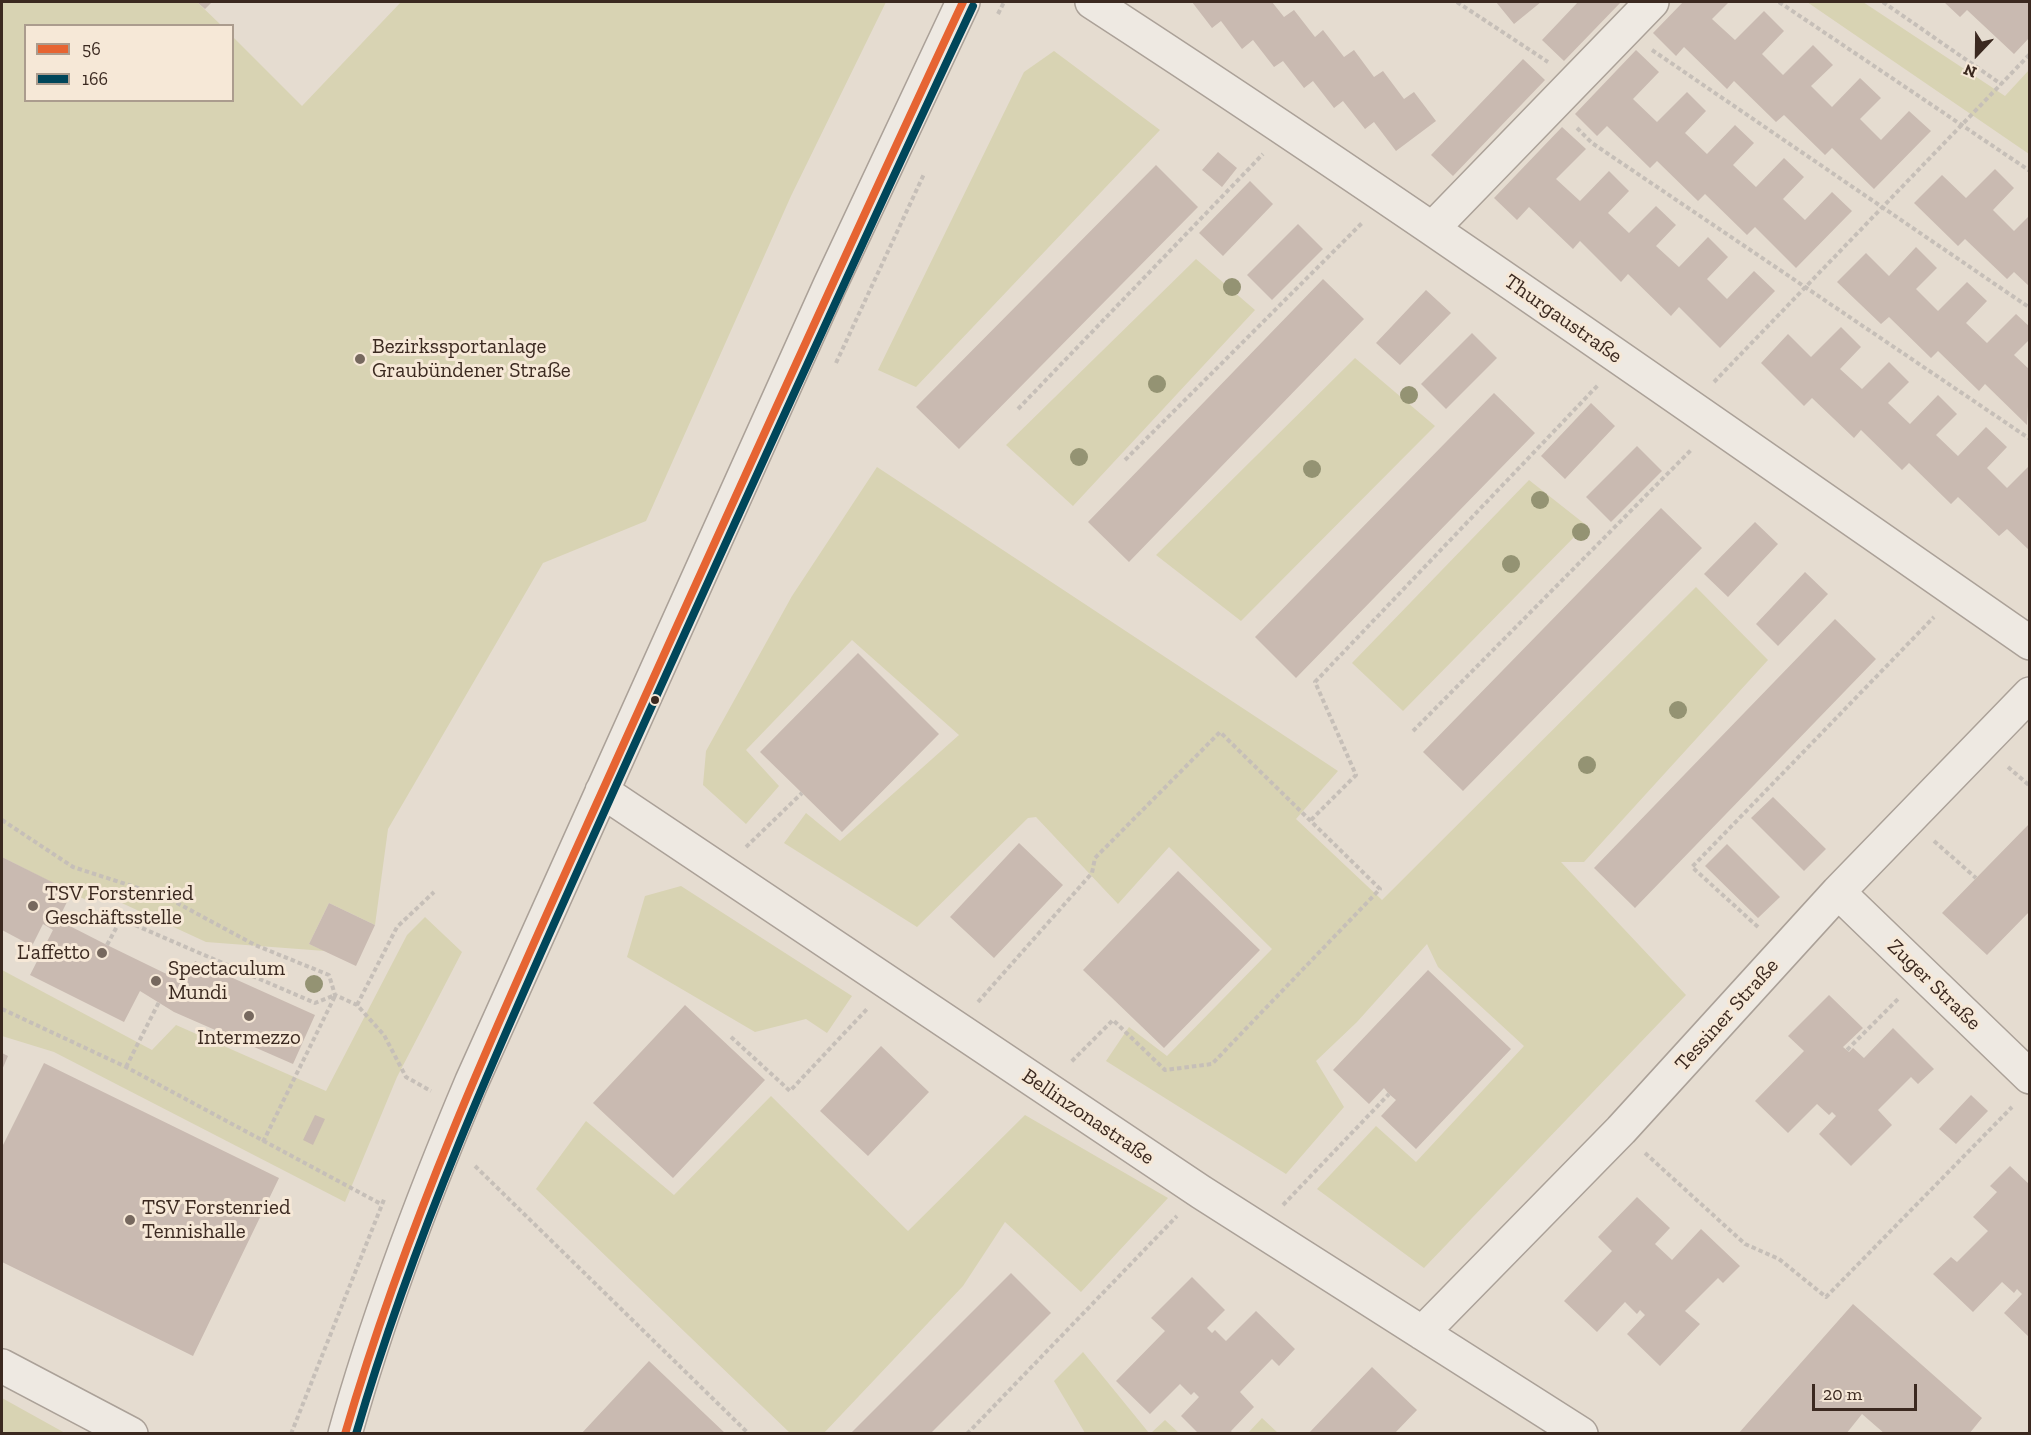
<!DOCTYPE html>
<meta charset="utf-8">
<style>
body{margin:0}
#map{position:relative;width:2031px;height:1435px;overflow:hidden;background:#e5dcd0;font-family:"Zilla Slab",serif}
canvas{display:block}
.frame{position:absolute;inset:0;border:3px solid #3b2920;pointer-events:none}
.legend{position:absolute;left:24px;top:24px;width:210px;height:78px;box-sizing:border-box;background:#f6e8d7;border:2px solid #ab9c8e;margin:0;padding:8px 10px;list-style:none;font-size:18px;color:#3b2920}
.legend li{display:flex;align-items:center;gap:12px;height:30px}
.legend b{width:30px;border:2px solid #ab9c8e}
.north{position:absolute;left:1947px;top:24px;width:60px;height:60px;-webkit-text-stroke:4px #f6e8d7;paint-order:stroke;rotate:202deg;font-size:16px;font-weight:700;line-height:24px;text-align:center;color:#3b2920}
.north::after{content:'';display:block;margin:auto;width:21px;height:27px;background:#3b2920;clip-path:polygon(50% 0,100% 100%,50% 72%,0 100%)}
.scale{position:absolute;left:1812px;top:1384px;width:105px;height:27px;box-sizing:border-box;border:3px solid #3b2920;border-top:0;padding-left:8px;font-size:18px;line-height:21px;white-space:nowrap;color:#3b2920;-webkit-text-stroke:4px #f6e8d7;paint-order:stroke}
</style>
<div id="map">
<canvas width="2031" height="1435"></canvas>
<div class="frame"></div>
<ul class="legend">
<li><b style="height:8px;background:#e66432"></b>56</li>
<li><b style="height:8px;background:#00465a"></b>166</li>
</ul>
<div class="north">N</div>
<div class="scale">20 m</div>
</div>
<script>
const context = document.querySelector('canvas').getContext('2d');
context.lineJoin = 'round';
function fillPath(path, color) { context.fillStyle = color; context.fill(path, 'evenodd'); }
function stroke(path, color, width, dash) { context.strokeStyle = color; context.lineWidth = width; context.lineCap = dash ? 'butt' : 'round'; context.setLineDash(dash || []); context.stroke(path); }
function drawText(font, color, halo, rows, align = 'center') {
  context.font = font + ' "Zilla Slab",serif'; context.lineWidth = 6; context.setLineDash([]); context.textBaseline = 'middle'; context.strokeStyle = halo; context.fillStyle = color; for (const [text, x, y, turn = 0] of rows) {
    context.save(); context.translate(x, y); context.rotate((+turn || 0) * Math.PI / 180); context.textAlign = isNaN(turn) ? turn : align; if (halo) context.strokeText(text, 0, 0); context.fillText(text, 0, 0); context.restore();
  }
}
const green = new Path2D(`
 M2 2H197L221 25 26 26V100H232L233 37 302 106 401 2H886L791 196 646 521 543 563 388 829 375 925 329 903 309 944 325 951 206 942 98 892 90 902 2 857Z
 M1807 2H1863L2005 96 2029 70V154Z
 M1054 51 1160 130 916 387 878 370 1024 72Z
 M1196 259 1255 310 1073 506 1006 445Z
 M1355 358 1435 426 1241 621 1156 555Z
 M877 467 1338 771 1296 819 1382 900 1696 587 1768 660 1584 862H1561L1686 995 1424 1268 1317 1189 1376 1126 1416 1162 1524 1046 1438 967 1427 944 1357 1022 1316 1061 1344 1107 1286 1174 1106 1061 1129 1027 1167 1056 1272 949 1169 847 1118 904 1036 817 1028 818 917 927 784 843 806 813 840 841 959 735 852 640 746 750 779 786 746 824 703 785 706 751 792 596Z
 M1529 480 1586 525 1403 711 1352 663Z
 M681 886 852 996 827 1033 806 1019 755 1032 627 957 645 896Z
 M425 917 462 952 397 1077 345 1202 54 1052 2 1036V970L152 1050 176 1025 326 1091 407 935Z
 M771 1096 908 1231 1025 1115 1168 1198 1081 1292 1005 1222 963 1286 824 1433H790L536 1189 586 1121 674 1195Z
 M1083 1352 1149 1433H1085L1054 1381Z
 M2 1398 65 1433H2Z
 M1262 1418 1278 1433H1248Z
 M1165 1420 1179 1433H1151Z`);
const building = new Path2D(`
 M197 2H212L205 9Z
 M1192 2H1272L1284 17 1294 10 1315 37 1323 30 1344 57 1354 50 1374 77 1383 71 1404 99 1414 92 1436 121 1396 151 1374 122 1365 129 1343 101 1334 108 1313 81 1304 88 1283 61 1274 67 1253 40 1242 49 1221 21 1212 28Z
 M1496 2H1541L1514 24Z
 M1578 2H1621L1564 61 1542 40Z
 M1683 2H1729L1712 19 1735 40 1764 11 1784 31 1762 54 1783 75 1813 45 1833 65 1811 86 1832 107 1860 78 1881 98 1860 119 1881 140 1909 111 1931 131 1874 189 1832 148 1825 155 1784 115 1776 122 1734 81 1727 89 1684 47 1676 56 1653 33Z
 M1944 2H2030V37L2014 54 1967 10 1960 17Z
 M1636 50 1659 72 1633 99 1657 122 1687 92 1706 111 1685 133 1707 154 1735 125 1754 143 1733 165 1756 187 1784 158 1804 177 1783 199 1805 220 1832 192 1852 211 1796 268 1755 227 1747 235 1705 194 1698 201 1657 161 1650 168 1607 126 1597 136 1575 114Z
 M1523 59 1545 80 1453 176 1431 155Z
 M1562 127 1586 149 1556 179 1580 201 1609 171 1629 191 1608 213 1629 233 1656 206 1676 225 1656 246 1679 267 1708 237 1728 257 1707 279 1727 299 1754 271 1775 291 1720 348 1679 307 1671 316 1628 274 1621 282 1580 241 1573 249 1529 207 1517 220 1494 198Z
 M1218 152 1237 168 1222 187 1202 170Z
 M1156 165 1198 207 959 449 916 407Z
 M1995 169 2014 188 1993 210 2014 231 2030 215V287L2014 272 2007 279 1965 239 1958 246 1914 203 1942 175 1966 198Z
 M1250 181 1273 204 1223 256 1199 233Z
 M1298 224 1323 249 1272 300 1247 275Z
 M1916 247 1937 268 1916 289 1938 311 1967 282 1987 301 1966 323 1987 343 2016 314 2030 327V339L2014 355 2030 370 2027 425 1985 384 1979 391 1938 351 1931 358 1889 317 1881 324 1837 282 1866 253 1889 276Z
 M1323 279 1364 319 1129 562 1088 522Z
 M1426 290 1451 313 1400 365 1376 343Z
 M1841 327 1861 347 1840 369 1862 389 1889 362 1909 382 1888 403 1910 424 1938 395 1957 414 1936 435 1958 456 1986 427 2007 447 1987 468 2007 488 2030 465V551L2007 529 1999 536 1958 497 1951 504 1909 463 1902 470 1861 430 1854 438 1812 398 1804 406 1761 363 1788 334 1811 357Z
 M1472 333 1497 358 1446 409 1421 384Z
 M1494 393 1535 433 1296 678 1255 637Z
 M1591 403 1615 426 1565 479 1541 456Z
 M1637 446 1662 471 1611 522 1586 497Z
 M1661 508 1702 548 1463 791 1423 752Z
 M1755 522 1778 544 1728 597 1704 574Z
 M1805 572 1828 594 1778 646 1756 624Z
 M1835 619 1876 659 1635 908 1594 868Z
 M858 653 939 734 842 832 760 752Z
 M1773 797 1826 849 1804 871 1751 818Z
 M2030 823V911L1987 955 1942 913Z
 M1019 843 1063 885 994 958 950 917Z
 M1727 844 1780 897 1758 918 1705 866Z
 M2 857 72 892 58 920 107 945 185 983 195 961 315 1015 293 1064 174 1012 140 991 124 1022 30 975 53 930 43 924 32 946 2 930Z
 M1178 871 1260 950 1164 1048 1083 970Z
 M329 903 375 925 356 966 309 944Z
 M1428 970 1511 1049 1416 1149 1381 1116 1396 1100 1389 1094 1384 1088 1369 1104 1333 1070Z
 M1829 995 1863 1028 1843 1047 1849 1052 1853 1048 1864 1058 1893 1028 1934 1069 1918 1084 1911 1077 1878 1110 1892 1125 1851 1166 1819 1134 1836 1116 1832 1112 1829 1115 1817 1104 1788 1133 1755 1101 1804 1051 1788 1036Z
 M685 1005 765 1080 673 1178 593 1103Z
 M881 1046 929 1092 868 1156 820 1111Z
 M2 1053 8 1056 2 1070Z
 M44 1063 279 1178 193 1356 2 1262V1147Z
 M1971 1095 1988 1111 1956 1144 1939 1129Z
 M315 1115 325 1119 313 1145 303 1140Z
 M2010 1166 2030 1185V1338L2004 1313 2022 1294 2017 1289 2014 1293 2002 1282 1973 1312 1933 1274 1951 1257 1957 1262 1988 1231 1973 1217 1997 1192 1990 1186Z
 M1637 1197 1670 1228 1655 1244 1672 1260 1701 1229 1740 1266 1723 1283 1718 1278 1685 1311 1700 1324 1660 1366 1627 1334 1645 1315 1640 1310 1637 1314 1625 1302 1597 1332 1564 1301 1612 1251 1598 1237Z
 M1011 1273 1051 1313 930 1434H850Z
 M1192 1277 1225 1310 1207 1328 1212 1333 1215 1330 1226 1341 1256 1311 1295 1349 1279 1366 1272 1359 1240 1392 1254 1407 1231 1431 1233 1434H1199L1181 1416 1199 1397 1194 1392 1191 1395 1180 1384 1150 1414 1116 1381 1165 1331 1151 1318Z
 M1853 1304 1982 1418 1969 1434H1885L1862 1414 1846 1434H1738Z
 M649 1361 726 1434H581Z
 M1372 1367 1417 1410 1394 1434H1308Z`);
const path = new Path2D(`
 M1457 2 1548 62
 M1779 2 2030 171
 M1883 2 2001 84
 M998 14 1004 2
 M1652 50 2030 308
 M1577 128 1592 143 2030 439
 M836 363 924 174
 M1714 382 2030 54
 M1018 409 1263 154
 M1125 460 1362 223
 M1413 731 1692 449
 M2008 767 2030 786
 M2 820 73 867 166 897 255 945 329 975 335 995 357 1005 384 1035 406 1077 431 1091
 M1311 820 1356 775 1315 682 1599 384
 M1934 841 1976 878
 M746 847 802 793
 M1758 927 1692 867 1934 617
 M107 945 121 919 315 1003 335 995
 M978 1002 1092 873 1095 858 1220 732 1380 889 1212 1064 1165 1070 1113 1020 1070 1063
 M357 1005 397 927 434 892
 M2 1009 126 1067 381 1204
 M731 1037 790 1091 867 1009
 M1847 1050 1899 998
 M126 1067 159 1002
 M263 1142 335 996
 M1645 1153 1745 1244 1779 1259 1826 1297 2012 1107
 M475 1166 749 1434
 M1283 1205 1389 1094
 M291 1434 385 1197
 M967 1434 1177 1216`);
const minor = new Path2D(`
 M1092 2C1409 208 1719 427 2030 643
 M1433 228 1652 2
 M602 791 1201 1192 1581 1434
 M1838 892 2030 1077
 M1422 1333 1621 1130 1838 892 2030 694
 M2 1366 131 1434
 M345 1434C379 1312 423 1197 472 1081L830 285 963 2`);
const bus1 = new Path2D(`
 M345 1434C412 1204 513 989 611 772 727 515 843 258 963 2`);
const bus2 = new Path2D(`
 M356 1434C422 1207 522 996 618 781 735 522 852 264 973 6`);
const trees = [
 [1232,287],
 [1157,384],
 [1409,395],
 [1079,457],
 [1312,469],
 [1540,500],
 [1581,532],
 [1511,564],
 [1678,710],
 [1587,765],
 [314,984]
];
const markers = [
 [360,359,6,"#76685e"],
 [655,700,5,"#3b2920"],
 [33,906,6,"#76685e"],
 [102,953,6,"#76685e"],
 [156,981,6,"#76685e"],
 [249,1016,6,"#76685e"],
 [130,1220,6,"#76685e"]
];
const streetNames = [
 ["Thurgaustraße",1563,319,35],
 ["Zuger Straße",1934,985,44],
 ["Tessiner Straße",1727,1015,-48],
 ["Bellinzonastraße",1088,1117,34]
];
const poiNames = [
 ["Bezirkssportanlage",372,347],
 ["Graubündener Straße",372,371],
 ["TSV Forstenried",45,894],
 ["Geschäftsstelle",45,918],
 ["L'affetto",90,953,"right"],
 ["Spectaculum",168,969],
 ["Mundi",168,993],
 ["Intermezzo",249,1038,"center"],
 ["TSV Forstenried",142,1208],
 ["Tennishalle",142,1232]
];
fillPath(green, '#d8d3b3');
fillPath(building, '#c9bab1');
stroke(minor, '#aba198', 36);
stroke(path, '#c6bfb8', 4, [4.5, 3]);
stroke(minor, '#eee9e2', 33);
stroke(bus1, '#e66432', 8);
stroke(bus2, '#00465a', 8);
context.fillStyle = '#949373';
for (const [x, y] of trees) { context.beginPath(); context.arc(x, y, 9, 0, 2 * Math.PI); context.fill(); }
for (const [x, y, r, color] of markers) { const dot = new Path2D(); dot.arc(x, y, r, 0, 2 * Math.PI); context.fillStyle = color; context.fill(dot); stroke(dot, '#f6e8d7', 2); }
drawText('21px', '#3b2920', '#f6e8d7', streetNames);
drawText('21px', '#3b2920', '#f6e8d7', poiNames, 'left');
</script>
